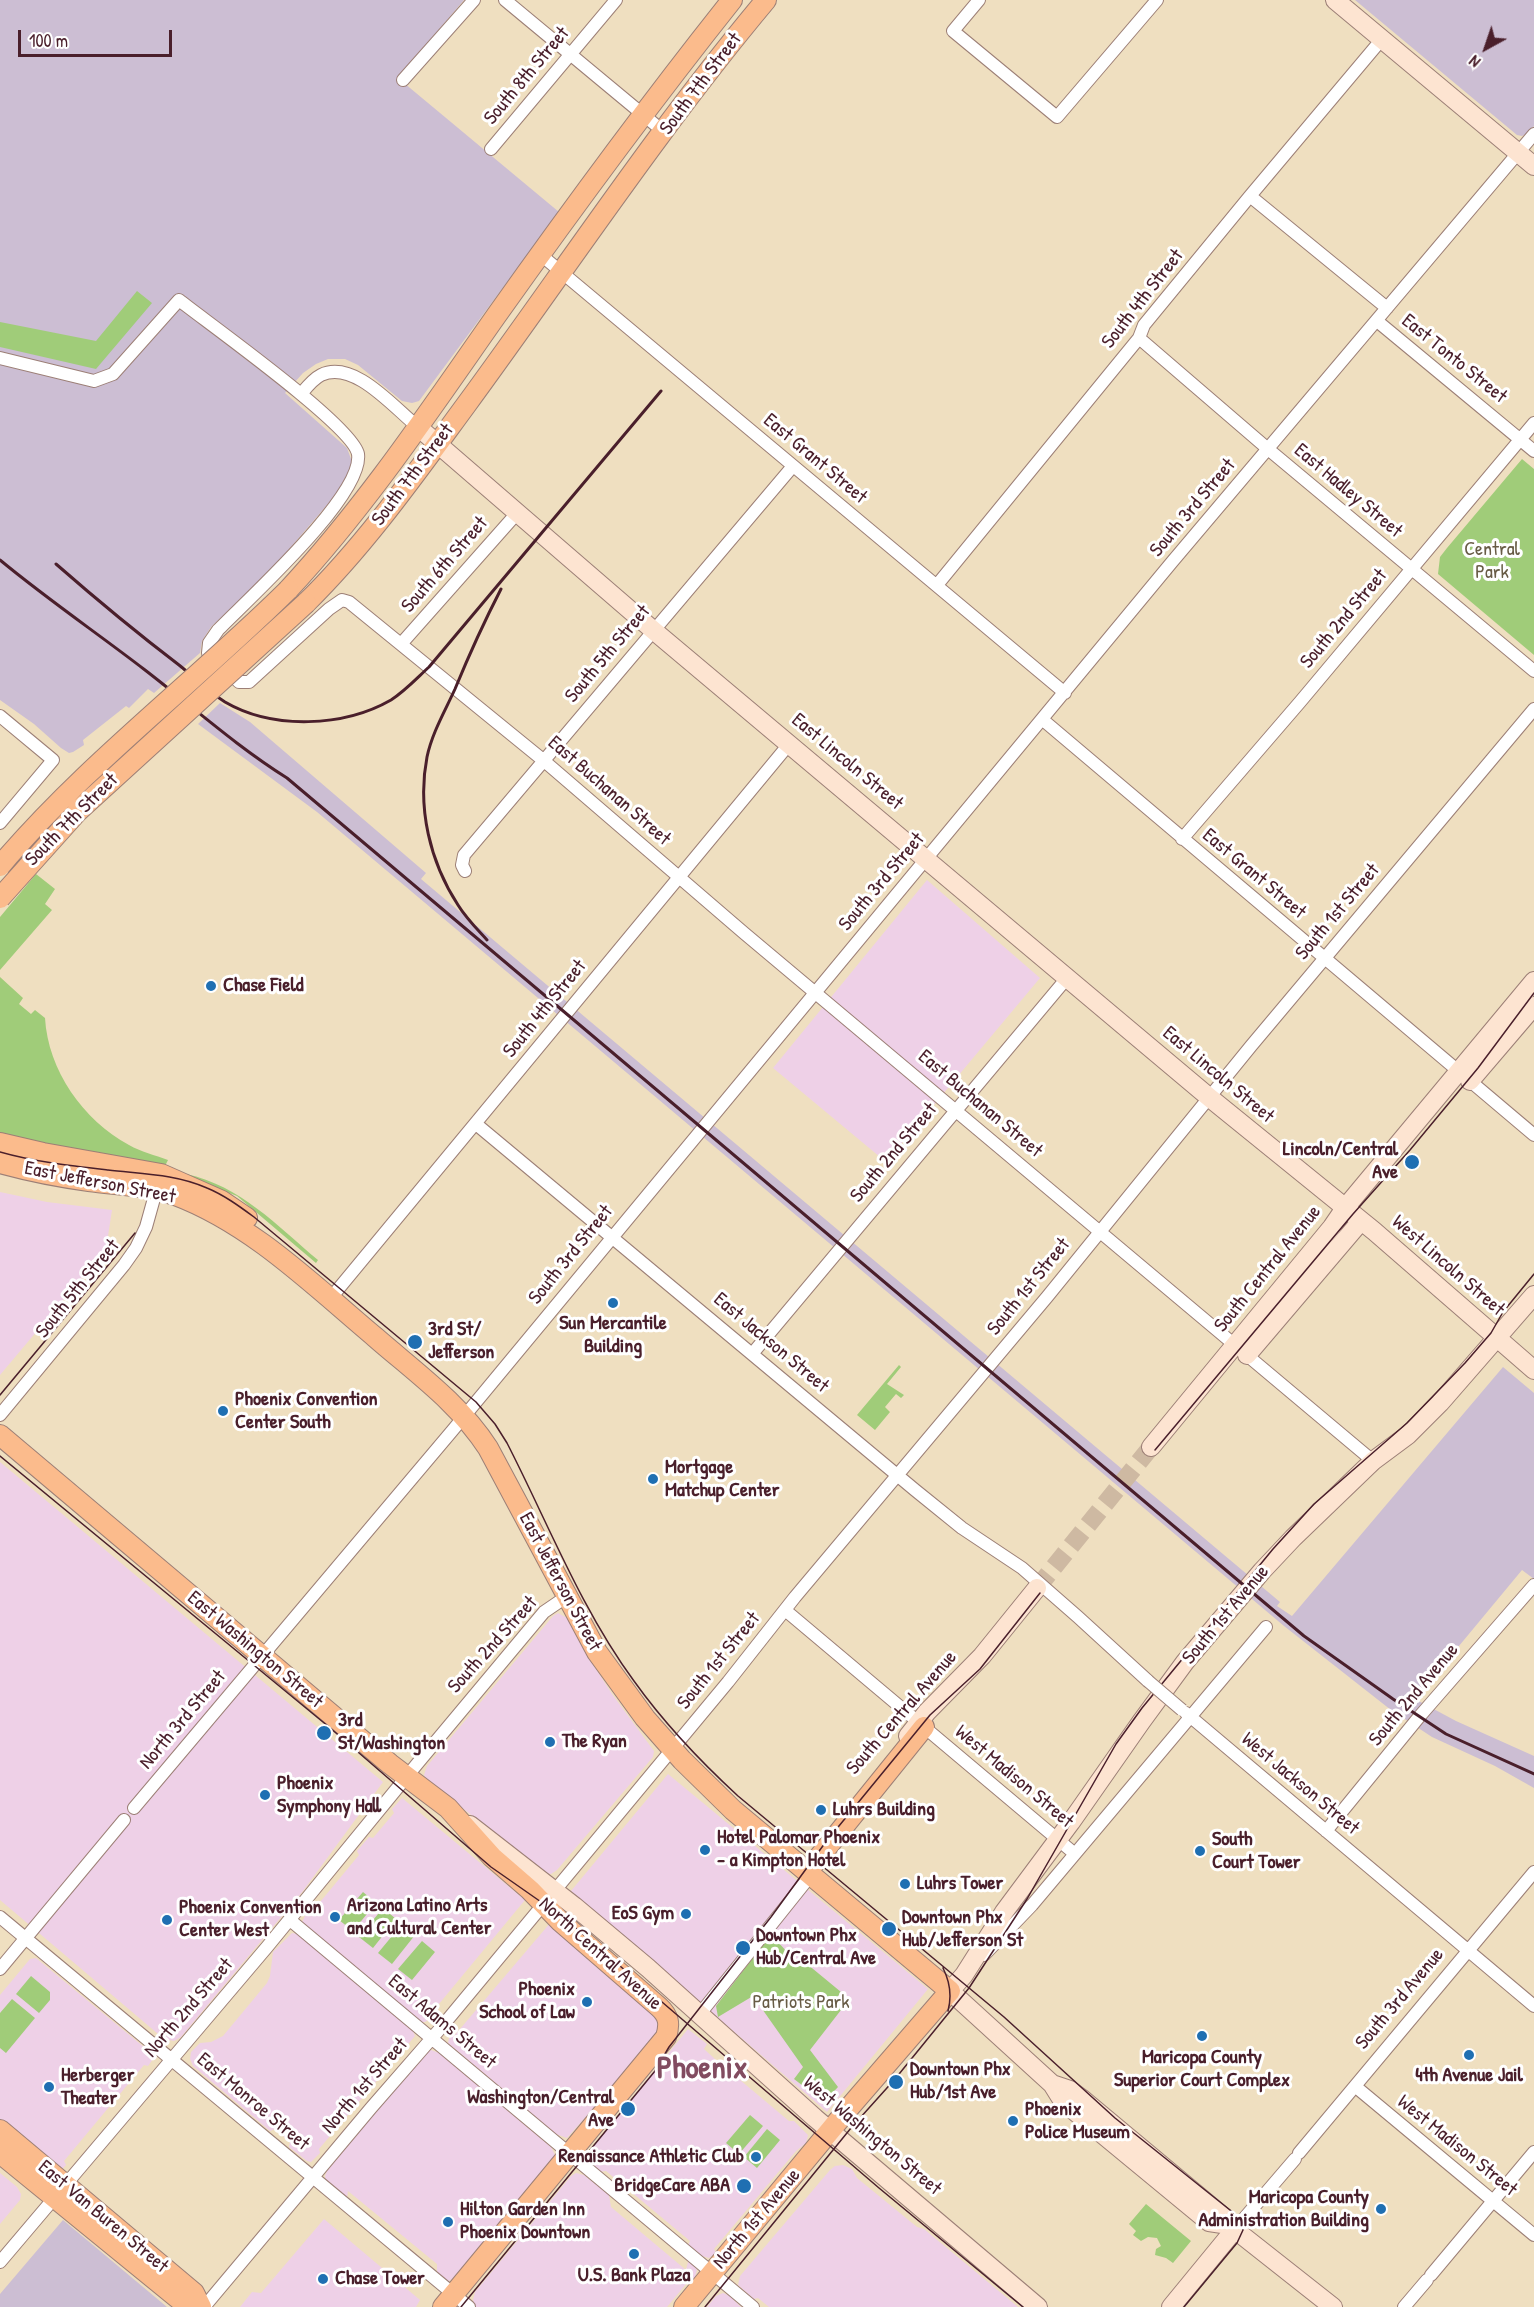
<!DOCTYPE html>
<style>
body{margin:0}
#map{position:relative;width:1534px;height:2307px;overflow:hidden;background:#efdfc0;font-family:"Patrick Hand",sans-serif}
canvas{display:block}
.north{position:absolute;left:1456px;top:18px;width:60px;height:60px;-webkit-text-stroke:4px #fff;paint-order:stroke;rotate:220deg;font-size:16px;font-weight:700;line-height:24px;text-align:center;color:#4a1f2b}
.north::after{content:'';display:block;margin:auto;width:21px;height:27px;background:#4a1f2b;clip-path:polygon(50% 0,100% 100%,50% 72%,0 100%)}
.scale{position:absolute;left:18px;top:30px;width:154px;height:27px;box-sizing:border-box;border:3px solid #4a1f2b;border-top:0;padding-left:8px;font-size:18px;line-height:21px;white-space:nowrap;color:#4a1f2b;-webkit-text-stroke:4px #fff;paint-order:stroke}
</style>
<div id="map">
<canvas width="1534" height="2307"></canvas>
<div class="north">N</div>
<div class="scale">100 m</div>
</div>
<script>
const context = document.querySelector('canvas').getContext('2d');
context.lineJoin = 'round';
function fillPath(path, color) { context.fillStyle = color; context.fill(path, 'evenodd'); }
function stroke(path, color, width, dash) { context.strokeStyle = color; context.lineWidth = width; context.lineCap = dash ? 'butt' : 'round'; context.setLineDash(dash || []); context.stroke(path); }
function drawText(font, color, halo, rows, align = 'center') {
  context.font = font + ' "Patrick Hand",sans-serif'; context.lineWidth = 6; context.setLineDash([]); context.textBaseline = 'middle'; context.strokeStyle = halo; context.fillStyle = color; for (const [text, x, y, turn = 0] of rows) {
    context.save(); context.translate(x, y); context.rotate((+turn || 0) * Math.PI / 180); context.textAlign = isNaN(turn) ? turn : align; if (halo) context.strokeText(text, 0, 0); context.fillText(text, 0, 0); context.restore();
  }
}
const built = new Path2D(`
 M927 880 1040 978 886 1162 773 1068Z
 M0 1192 47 1202 112 1210 106 1249 0 1375Z
 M0 1462 383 1782 303 1891 181 2037 174 2041 164 2039 0 1900Z
 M558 1613 567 1618 585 1652 612 1694 654 1751 653 1757 557 1870 551 1874 545 1873 428 1781 424 1775 427 1766 553 1616Z
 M668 1774 928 1989 827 2112 571 1891Z
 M402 1798 525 1900 429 2016 431 2018 425 2022H421L302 1922 307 1912 311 1913 359 1855 357 1851 369 1837 373 1838 394 1813 392 1809Z
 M551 1922 654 2008 661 2032 567 2138 556 2134 448 2043 449 2038 452 2035 454 2036Z
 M292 1933 297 1934 413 2031 415 2036 319 2149 320 2153 311 2162 307 2161 289 2147 290 2142 275 2129 270 2131 193 2066 190 2059 191 2052 200 2043 211 2042 223 2036 267 1983 270 1976 273 1952Z
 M36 1958 150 2052 153 2059 148 2066 144 2065 64 2161 66 2165 61 2170 0 2123V1995L30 1959Z
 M688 2029 707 2044 704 2049 715 2059 789 2121H794L808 2135 806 2143 796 2151 714 2249 716 2253 709 2258 702 2256 688 2245 690 2241 606 2171 598 2172 586 2161 589 2156 587 2154Z
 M431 2050 439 2053 551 2147 555 2155 453 2279 448 2281 437 2274V2264L348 2191 347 2198 326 2182 325 2176 327 2171 427 2051Z
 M843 2165 852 2169 857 2178 917 2227 924 2229 1018 2307H769L758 2298 754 2299 738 2285 740 2276 830 2170 835 2166Z
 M0 2173 17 2187 21 2194 20 2200 0 2224Z
 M576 2173 584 2175 609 2195 611 2207 686 2270 688 2262 692 2263 697 2270 695 2277 687 2283 667 2307H475L473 2300 475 2292 571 2176Z
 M324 2219 420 2300 416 2307H240L252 2292 261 2293Z
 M723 2293 730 2296 741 2307H707L716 2296Z`);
const industrial = new Path2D(`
 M0 0H464L398 78 559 212 419 401 412 403 402 401 358 365 345 359H328L316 364 303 373 285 393 347 448 351 459V472L345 484 273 568 211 627 202 641 200 653 154 693 148 689 129 708 126 706 83 740 84 745 73 752 69 753 61 748 34 724 0 700Z
 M1355 0H1534V126L1528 133 1522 136 1517 135Z
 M220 703 250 722 426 873 421 879 1280 1602 1277 1606 1292 1616 1503 1367 1534 1393V1579L1522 1570 1415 1699 1456 1721 1534 1756V1788L1495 1766 1432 1737 1391 1710 1284 1626 317 812 198 724Z
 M63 2220 167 2307H0V2294Z`);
const green = new Path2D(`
 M137 291 152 303 96 369 0 347V322L96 341Z
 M1522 459 1534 469V655L1438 574 1440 557 1447 548Z
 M36 874 55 889 45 904 52 910 0 970V917Z
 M0 977 23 998 19 1004 31 1014 35 1010 45 1018C48 1070 83 1120 129 1145 141 1152 155 1155 168 1160L164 1168 0 1138Z
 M186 1174C241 1186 276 1225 318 1260L316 1263 237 1196 204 1183 185 1178Z
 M899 1365 901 1367 887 1384 904 1395 901 1398 896 1394 885 1407 890 1412 875 1430 857 1415Z
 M363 1892 376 1903 353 1931 339 1920Z
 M383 1908 396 1919 373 1948 359 1937Z
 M402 1924 415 1935 392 1964 378 1953Z
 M769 1932 797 1963 801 1959 841 1992 838 1996 841 2010 810 2050 838 2087 824 2102 794 2079 803 2067 753 1996 718 2017 716 2006 749 1963Z
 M422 1941 435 1952 412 1980 398 1969Z
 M31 1976 50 1992V2000L39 2013 16 1994Z
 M12 1999 35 2018 6 2053 0 2048V2013Z
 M750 2115 763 2126 739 2154 726 2143Z
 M767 2129 780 2140 757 2168 744 2157Z
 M1146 2204 1191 2241 1173 2263 1166 2258 1155 2255 1156 2249 1161 2246 1157 2238 1148 2237 1141 2241 1133 2235 1136 2231 1129 2224Z`);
const secondaryTunnel = new Path2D(`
 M1037 1588 1151 1447`);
const street = new Path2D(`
 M505 0 664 132
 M979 0 953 31 1057 117 1157 0
 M403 80 474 0
 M491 149 616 0
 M1250 196 1387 308
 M541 255 1065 693
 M1377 321 1534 451
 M1139 338 1268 449 1534 671
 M0 358 94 381 113 374 179 300C208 323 353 426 358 454 364 495 247 600 218 630L209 643 208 653 239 682H249L329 609 342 600 349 602 543 760 744 933 1373 1461
 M301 394C306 388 313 379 321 375 354 359 394 408 418 427
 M937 585 1139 338 1144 325 1250 196 1382 39
 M401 644 518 512
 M0 716 53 760 0 823
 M1043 720 1534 1135
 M1182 839 1300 702 1534 423
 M465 871 462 865 464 855 793 466
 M476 1124 915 1490 962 1528 1022 1568 1078 1617 1148 1681
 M330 1299 790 743
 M752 1354 1067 978
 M0 1415 124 1265 136 1248 146 1227 158 1184
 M785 1610 1075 1854
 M1186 1713 1534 2006
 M134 1808 452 1431 1172 562 1534 134
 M1326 1831 1419 1717 1534 1585
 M0 1917 469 2307
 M290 1920 753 2307
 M984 1955 1032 1905 1266 1627
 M0 1969 124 1820
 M699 2015 811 1875
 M1356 2087 1534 2235
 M1299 2153 1534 1872
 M1235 2229 1295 2159
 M0 2262 267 1947 417 1764 544 1612 566 1597
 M1431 2275 1534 2152
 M204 2307 371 2108 439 2030 728 1682 795 1597 1047 1297 1251 1046 1534 709
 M1404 2307 1427 2280`);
const secondary = new Path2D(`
 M1335 0 1534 166
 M418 427 653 630 1210 1098 1374 1231 1534 1370
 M1470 1081 1534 1006
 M1247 1355 1361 1221
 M1151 1447 1332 1227 1345 1208 1534 981
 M908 1736 927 1712 982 1656 1037 1588
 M470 1825 574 1906 648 1968 815 2118 1038 2307
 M1052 2084 1070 2090 1081 2098 1226 2219 1229 2225 1333 2307
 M1229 2225 1209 2222 1072 2109 1062 2100 1052 2084 950 1991 964 1975 1004 1912 1071 1822 1141 1722 1185 1662 1262 1571 1293 1538 1373 1461 1408 1435 1440 1403 1534 1295
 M1171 2307 1235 2229`);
const primary = new Path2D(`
 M288 590C366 506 430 410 496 316 572 209 650 103 732 0
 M306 603C366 544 416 473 466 405 565 270 658 129 766 0
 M0 1143 43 1153 161 1174 222 1201 247 1218
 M0 1163C29 1171 59 1177 89 1181 118 1185 148 1186 175 1195 252 1224 313 1285 375 1337 415 1372 459 1403 488 1448L597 1652 645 1718 682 1760 733 1810 950 1991 848 2109 684 2307
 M0 1435 390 1764 448 1808 492 1857 530 1890 561 1922 659 2007C669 2016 670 2024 666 2037L443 2307
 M807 1872 924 1727
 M0 2130 194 2293 201 2307
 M0 2153 185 2304 196 2307`);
const tram = new Path2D(`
 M0 1152C35 1162 72 1166 108 1170 142 1174 176 1174 207 1188 224 1195 239 1206 254 1217L476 1402 495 1424 507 1443C548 1523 581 1609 634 1681 664 1723 700 1761 738 1796L1004 2017 1115 2118 1240 2218 1243 2230 1237 2243 1184 2307
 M0 1395 135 1233
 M1155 1450 1353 1214 1410 1150 1478 1068 1534 993
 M0 1456 329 1727 491 1867 564 1918 879 2188 1023 2307
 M943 1968C950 1982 952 1996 948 2011
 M461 2307 655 2071 669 2047 771 1917 825 1843 930 1715 980 1669 1040 1593
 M705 2307 851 2128 895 2079 969 1988 1027 1899 1116 1744 1142 1708 1273 1549 1314 1504 1407 1423 1465 1363 1491 1333 1503 1312 1534 1274`);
const rail = new Path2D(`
 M0 560C47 599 97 633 145 670 193 707 236 746 287 778L1304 1636 1393 1699 1446 1734 1534 1774
 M56 564C96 599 137 633 179 665 194 677 209 692 225 702 273 730 344 727 391 700 405 691 417 678 429 667L661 391
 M487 940C477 929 466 918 458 905 430 862 417 808 427 757 432 733 445 711 455 689 469 655 484 622 501 589`);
const streetBridge = new Path2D(`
 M1148 1681 1182 1710`);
const primaryBridge = new Path2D(`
 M0 866C85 765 194 683 288 590
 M0 898 78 811 306 603`);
const markers = [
 [211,986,6,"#1f6fb2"],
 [1412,1162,8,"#1f6fb2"],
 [613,1303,6,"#1f6fb2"],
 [415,1342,8,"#1f6fb2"],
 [223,1411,6,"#1f6fb2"],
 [653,1479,6,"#1f6fb2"],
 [324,1733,8,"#1f6fb2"],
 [550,1742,6,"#1f6fb2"],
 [265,1795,6,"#1f6fb2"],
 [821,1810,6,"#1f6fb2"],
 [705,1850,6,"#1f6fb2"],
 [1200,1851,6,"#1f6fb2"],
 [905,1884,6,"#1f6fb2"],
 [686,1914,6,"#1f6fb2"],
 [335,1917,6,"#1f6fb2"],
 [167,1920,6,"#1f6fb2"],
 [889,1929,8,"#1f6fb2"],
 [743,1948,8,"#1f6fb2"],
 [587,2002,6,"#1f6fb2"],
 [1202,2036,6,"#1f6fb2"],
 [1469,2055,6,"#1f6fb2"],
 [896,2082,8,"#1f6fb2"],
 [49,2087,6,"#1f6fb2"],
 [628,2109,8,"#1f6fb2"],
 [1013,2121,6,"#1f6fb2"],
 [756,2157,6,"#1f6fb2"],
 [744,2186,8,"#1f6fb2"],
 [1381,2209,6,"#1f6fb2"],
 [448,2222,6,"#1f6fb2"],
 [634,2254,6,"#1f6fb2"],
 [323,2279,6,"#1f6fb2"]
];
const streetNames = [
 ["South 8th Street",527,76,-50],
 ["South 7th Street",701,84,-53],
 ["South 4th Street",1143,299,-52],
 ["East Tonto Street",1454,359,39],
 ["East Grant Street",815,459,40],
 ["South 7th Street",413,475,-53],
 ["East Hadley Street",1348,491,40],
 ["South 3rd Street",1193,508,-50],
 ["South 6th Street",445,565,-49],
 ["South 2nd Street",1344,619,-50],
 ["South 5th Street",608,654,-50],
 ["East Lincoln Street",847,762,40],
 ["East Buchanan Street",609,791,41],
 ["South 7th Street",72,820,-45],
 ["East Grant Street",1254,874,40],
 ["South 3rd Street",882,882,-50],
 ["South 1st Street",1338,912,-50],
 ["South 4th Street",545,1009,-51],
 ["East Lincoln Street",1218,1075,40],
 ["East Buchanan Street",980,1104,40],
 ["South 2nd Street",894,1153,-50],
 ["East Jefferson Street",100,1183,11],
 ["South 3rd Street",571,1255,-51],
 ["West Lincoln Street",1448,1266,41],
 ["South Central Avenue",1268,1269,-51],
 ["South 1st Street",1029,1287,-51],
 ["South 5th Street",78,1289,-51],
 ["East Jackson Street",771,1343,40],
 ["East Jefferson Street",560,1582,62],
 ["South 1st Avenue",1226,1615,-50],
 ["South 2nd Street",493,1645,-48],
 ["East Washington Street",255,1650,40],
 ["South 1st Street",719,1661,-51],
 ["South 2nd Avenue",1414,1695,-50],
 ["South Central Avenue",902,1713,-49],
 ["North 3rd Street",183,1720,-50],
 ["West Madison Street",1014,1777,40],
 ["West Jackson Street",1300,1784,40],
 ["North Central Avenue",600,1954,42],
 ["South 3rd Avenue",1400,1999,-50],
 ["North 2nd Street",189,2008,-49],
 ["East Adams Street",442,2022,40],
 ["North 1st Street",365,2086,-49],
 ["East Monroe Street",253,2102,40],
 ["West Washington Street",872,2136,40],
 ["West Madison Street",1457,2146,39],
 ["East Van Buren Street",103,2217,40],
 ["North 1st Avenue",757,2219,-50]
];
const parkNames = [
 ["Central",1492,550],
 ["Park",1492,573],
 ["Patriots Park",801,2003]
];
const poiNames = [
 ["Chase Field",223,986],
 ["Lincoln/Central",1398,1150,"right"],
 ["Ave",1398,1173,"right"],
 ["Sun Mercantile",613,1324,"center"],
 ["Building",613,1347,"center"],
 ["3rd St/",428,1330],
 ["Jefferson",428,1353],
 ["Phoenix Convention",235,1400],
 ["Center South",235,1423],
 ["Mortgage",665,1468],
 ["Matchup Center",665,1491],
 ["3rd",338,1721],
 ["St/Washington",338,1744],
 ["The Ryan",562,1742],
 ["Phoenix",277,1784],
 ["Symphony Hall",277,1807],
 ["Luhrs Building",833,1810],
 ["Hotel Palomar Phoenix",717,1838],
 ["- a Kimpton Hotel",717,1861],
 ["South",1212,1840],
 ["Court Tower",1212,1863],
 ["Luhrs Tower",917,1884],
 ["Arizona Latino Arts",347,1906],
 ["and Cultural Center",347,1929],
 ["Phoenix Convention",179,1908],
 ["Center West",179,1931],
 ["EoS Gym",674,1914,"right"],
 ["Downtown Phx",902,1918],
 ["Hub/Jefferson St",902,1941],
 ["Downtown Phx",756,1936],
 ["Hub/Central Ave",756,1959],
 ["Phoenix",575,1990,"right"],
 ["School of Law",575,2013,"right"],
 ["Maricopa County",1202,2058,"center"],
 ["Superior Court Complex",1202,2081,"center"],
 ["Downtown Phx",910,2070],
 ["Hub/1st Ave",910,2093],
 ["Herberger",61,2076],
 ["Theater",61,2099],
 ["4th Avenue Jail",1469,2076,"center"],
 ["Washington/Central",614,2098,"right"],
 ["Ave",614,2121,"right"],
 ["Phoenix",1025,2110],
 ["Police Museum",1025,2133],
 ["Renaissance Athletic Club",744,2157,"right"],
 ["BridgeCare ABA",730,2186,"right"],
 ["Maricopa County",1369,2198,"right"],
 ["Administration Building",1369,2221,"right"],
 ["Hilton Garden Inn",460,2210],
 ["Phoenix Downtown",460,2233],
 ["U.S. Bank Plaza",634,2276,"center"],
 ["Chase Tower",335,2279]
];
const townNames = [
 ["Phoenix",702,2069]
];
fillPath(built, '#eed0e7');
fillPath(industrial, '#ccbed3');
fillPath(green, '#a0cc79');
stroke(secondaryTunnel, '#ceb9a2', 18, [18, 9]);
stroke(street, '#9c7f76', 14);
stroke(secondary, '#9c7f76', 20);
stroke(primary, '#9c7f76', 22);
stroke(street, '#fff', 12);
stroke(secondary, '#fde4d1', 18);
stroke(primary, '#fbbb8c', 20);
stroke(tram, '#4a1f2b', 1.5);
stroke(rail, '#4a1f2b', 3);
stroke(streetBridge, '#9c7f76', 14, []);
stroke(primaryBridge, '#9c7f76', 22, []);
stroke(streetBridge, '#fff', 12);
stroke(primaryBridge, '#fbbb8c', 20);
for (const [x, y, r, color] of markers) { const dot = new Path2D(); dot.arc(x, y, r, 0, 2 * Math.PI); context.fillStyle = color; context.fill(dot); stroke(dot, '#fff', 2); }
drawText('20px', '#4a1f2b', '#fff', streetNames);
drawText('20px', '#685c46', '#fff', parkNames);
drawText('bold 20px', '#4a1f2b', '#fff', poiNames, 'left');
drawText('bold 32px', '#824c60', '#fff', townNames);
</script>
